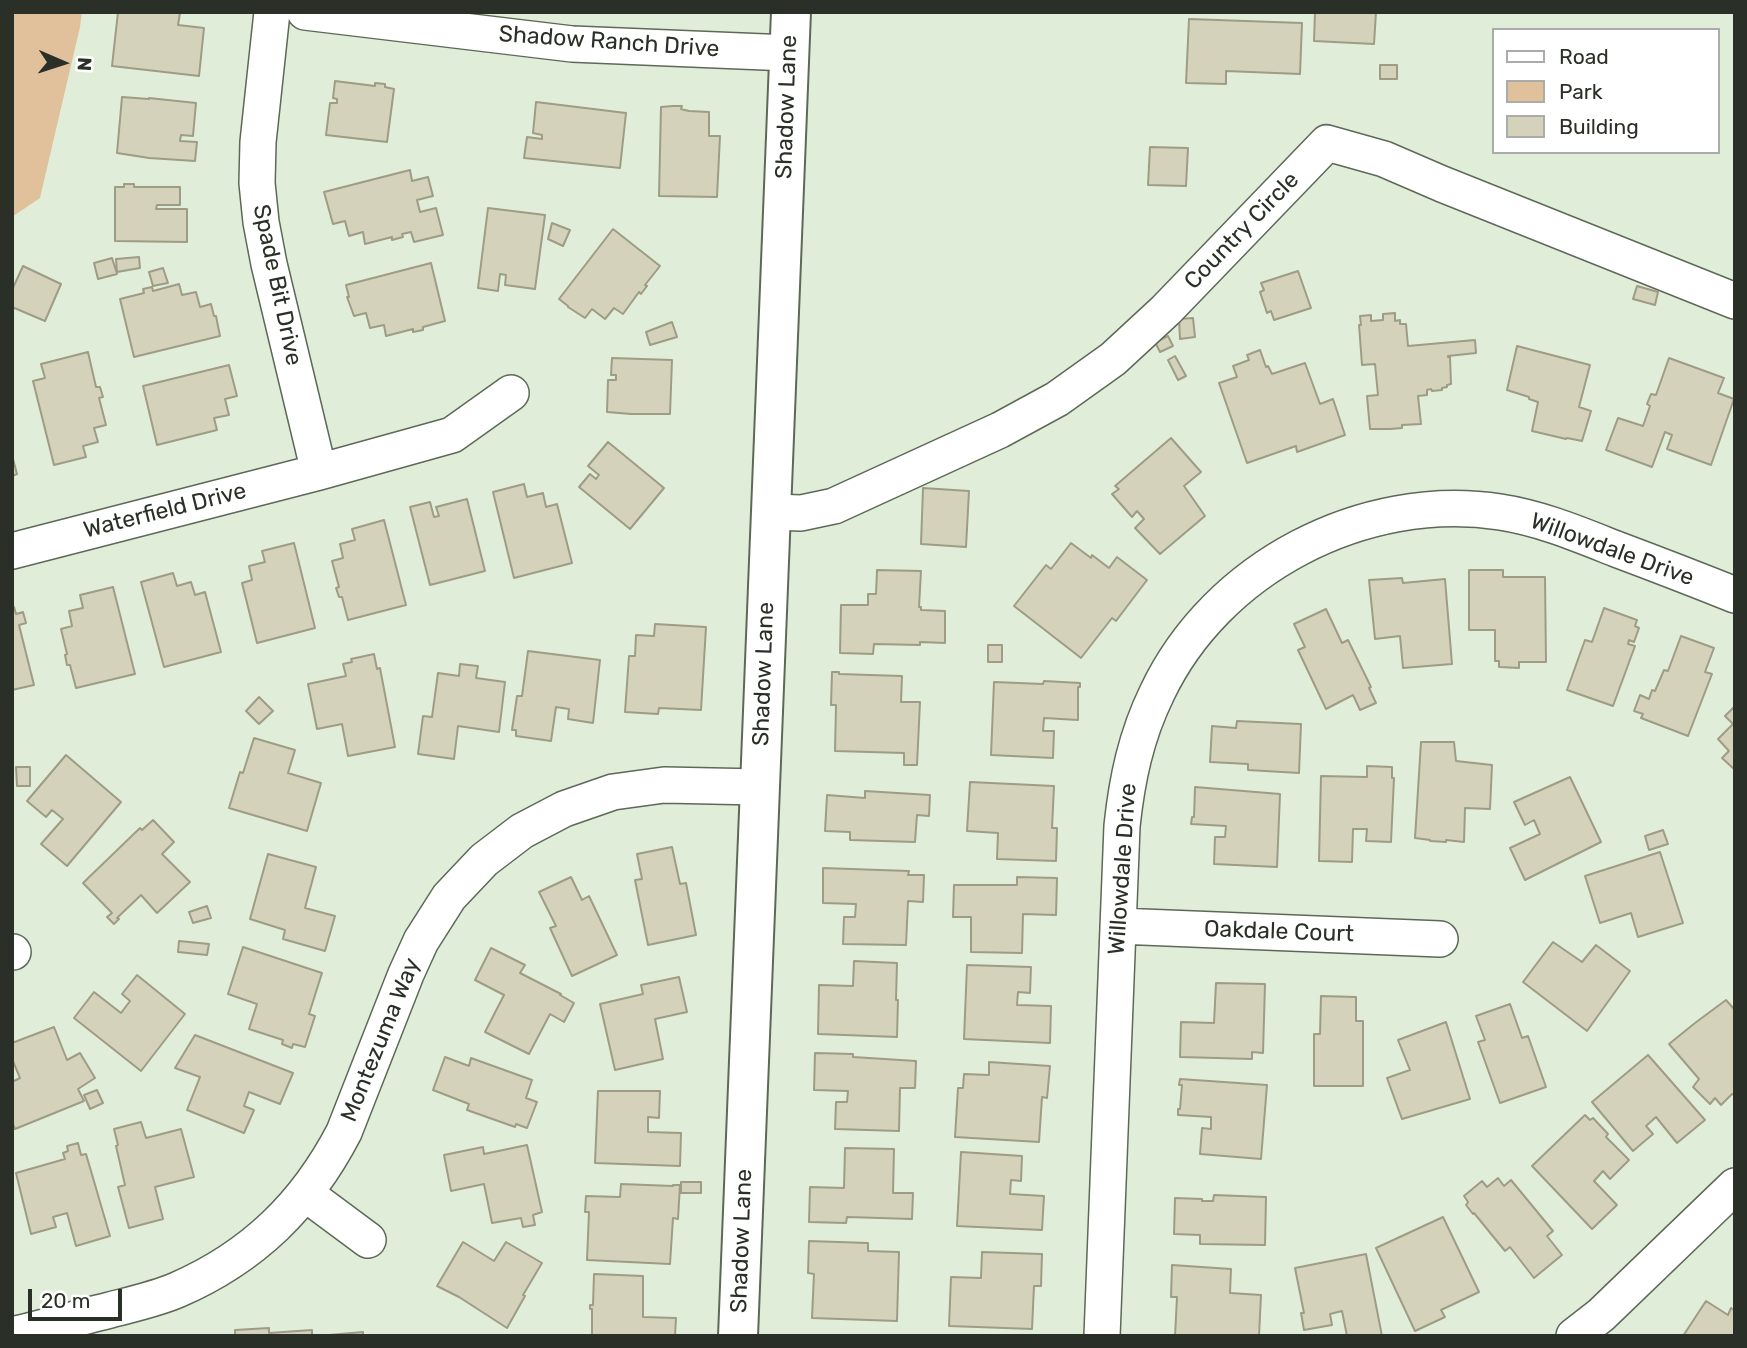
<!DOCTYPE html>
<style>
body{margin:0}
#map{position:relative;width:1747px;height:1348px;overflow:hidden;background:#e0eed9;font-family:Rubik,sans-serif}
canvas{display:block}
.frame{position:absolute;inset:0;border:14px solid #2a2f27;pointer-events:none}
.legend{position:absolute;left:1492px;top:28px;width:228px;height:126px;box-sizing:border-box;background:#fff;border:2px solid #aaaca9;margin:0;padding:9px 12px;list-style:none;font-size:21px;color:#2a2f27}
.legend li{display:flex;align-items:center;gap:14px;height:35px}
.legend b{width:35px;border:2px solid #aaaca9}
.north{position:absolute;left:28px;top:28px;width:70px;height:70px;-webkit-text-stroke:5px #fff;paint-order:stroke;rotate:93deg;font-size:19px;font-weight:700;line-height:28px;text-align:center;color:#2a2f27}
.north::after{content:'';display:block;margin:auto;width:24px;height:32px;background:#2a2f27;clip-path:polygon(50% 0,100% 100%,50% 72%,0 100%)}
.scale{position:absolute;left:28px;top:1289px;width:94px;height:32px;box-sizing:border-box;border:4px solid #2a2f27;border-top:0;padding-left:9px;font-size:21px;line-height:24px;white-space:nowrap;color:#2a2f27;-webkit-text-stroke:5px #fff;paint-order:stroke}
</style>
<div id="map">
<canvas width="1747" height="1348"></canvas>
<div class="frame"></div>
<ul class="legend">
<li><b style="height:9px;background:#fff"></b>Road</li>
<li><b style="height:19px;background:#e1c19c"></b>Park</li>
<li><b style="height:19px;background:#d5d2bb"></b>Building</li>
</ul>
<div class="north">N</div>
<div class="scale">20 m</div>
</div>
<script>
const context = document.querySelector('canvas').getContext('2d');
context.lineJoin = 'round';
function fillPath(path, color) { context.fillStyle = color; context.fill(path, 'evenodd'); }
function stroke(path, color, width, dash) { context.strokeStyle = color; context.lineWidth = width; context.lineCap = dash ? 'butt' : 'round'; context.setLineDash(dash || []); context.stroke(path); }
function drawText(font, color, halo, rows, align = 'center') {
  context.font = font + ' Rubik,sans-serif'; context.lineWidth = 5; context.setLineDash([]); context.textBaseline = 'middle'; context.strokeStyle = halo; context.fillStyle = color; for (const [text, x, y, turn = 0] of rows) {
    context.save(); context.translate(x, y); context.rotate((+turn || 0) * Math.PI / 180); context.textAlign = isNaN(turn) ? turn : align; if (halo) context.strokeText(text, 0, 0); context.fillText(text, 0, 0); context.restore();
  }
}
const green = new Path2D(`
 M12 12H82L80 27 40 198 12 217Z`);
const building = new Path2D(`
 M118 12 180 13 178 25 204 28 199 76 112 66Z
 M1315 12H1376L1374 44 1314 41Z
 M1189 19 1302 23 1300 74 1226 71V84L1186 83Z
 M1380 65H1397V79H1380Z
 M335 81 375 86V83L385 84V87L394 89 387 142 326 135 330 103H337V99L333 98Z
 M122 97 149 99V98L196 103 193 136 181 135 180 141 197 142 195 161 149 158 117 153Z
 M536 102 626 113 620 168 524 158 527 137 542 139V135L533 133Z
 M673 106H682L681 109 689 111 709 112V136H720L717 197 659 196 661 107Z
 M1150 147 1188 148 1186 186 1148 185Z
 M410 170 412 181 428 177 433 196 417 200 420 212 436 208 443 235 414 242 411 232 402 234 403 237 392 240V237L365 244 363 232 349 236 345 221 333 224 324 192Z
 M124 184H134V187H180V205H157L156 209H187V242L115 241V187H124Z
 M488 208 545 215 535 289 505 285 506 275 500 274 498 291 478 288Z
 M552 223 570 230 563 246 548 239Z
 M613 229 660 266 645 285 647 286 641 294 639 292 623 314 614 308 605 319 592 309 585 318 568 307V306L559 299Z
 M139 257 140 268 117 272 116 259Z
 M112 258 117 274 98 279 94 263Z
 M431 263 445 321 423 327V330L413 332V329L386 336 384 325 370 328 366 313 354 316 347 297H349L346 285Z
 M23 266 61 284 45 321 12 307V290Z
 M163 268 168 283 153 286 149 272Z
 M1298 271 1311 308 1274 320 1271 311 1267 313 1260 292 1264 290 1261 283Z
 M179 284 182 295 196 292 200 307 211 304 214 316H216L220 336 134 357 120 299 144 293 143 289 152 287 153 291Z
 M1637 286 1658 292 1655 305 1633 299Z
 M1395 313V321L1400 320V324H1406L1408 346 1475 340 1476 353 1448 356V357H1450L1451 384 1447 385V387L1442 388V390L1432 391 1431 389 1427 390V395L1418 396 1421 424 1402 425V428L1390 429H1370L1367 396 1378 395 1375 364 1362 365 1359 325H1361L1360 316 1371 315V321L1383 320V314Z
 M1193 318 1195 337 1180 339 1179 319Z
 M672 322 677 337 650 345 646 332Z
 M1168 336 1173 346 1160 352 1155 342Z
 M1517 346 1590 365 1579 407 1591 411 1582 441 1567 438 1566 439 1532 431 1538 402 1529 399V397L1507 390Z
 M1260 350 1266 367 1268 366 1272 374 1305 363 1320 404 1333 399 1345 435 1297 452 1296 446 1247 463 1219 383 1237 377 1233 366 1249 360 1247 355Z
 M88 352 96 387H100L103 397 99 398 106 425 94 428 98 442 83 446 86 457 54 465 33 381 45 378 41 364Z
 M1175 356 1186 376 1178 380 1168 360Z
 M612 358 672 360 670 414H631L607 412 608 380H616V375H611Z
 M1669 358 1724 378 1718 393 1734 399 1711 465 1667 449 1672 435 1665 432 1652 467 1606 450 1618 418 1643 426 1650 406 1647 404 1651 394 1656 395Z
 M229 365 237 396 225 399 229 415 214 418 217 430 157 445 143 386Z
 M1171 438 1201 472 1184 486 1205 516 1160 554 1135 528 1144 519 1137 511 1132 517 1112 494 1119 489 1115 486Z
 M608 442 664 488 630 529 579 487 590 474 596 479 599 475 588 466Z
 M12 455 17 474 12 476Z
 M524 484 527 497 543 493 546 507 557 504 572 563 514 578 493 492Z
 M923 488 969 491 966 547 921 544Z
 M467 499 485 571 430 585 410 507 430 502 434 517 439 516 436 507Z
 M384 520 406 605 348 620 342 597H339L336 588 339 587 332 561 343 558 340 544 355 540 352 529Z
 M294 543 315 628 257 643 242 583 252 580 249 566 265 562 262 551Z
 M1071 543 1091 558 1092 555 1109 568 1117 557 1147 580 1116 621 1112 618 1081 658 1014 606 1046 565 1051 569Z
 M877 570 921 571 919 607H921V610L945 611V643L920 642V645L874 644 873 654 840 653 841 605H868V594H876Z
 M1469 570H1503V577H1545L1546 662H1519V668L1499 667V661H1495V630H1469Z
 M173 573 177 586 191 582 195 595 205 592 221 652 164 667 141 582Z
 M1402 578 1403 583 1445 579 1452 664 1403 668 1400 636 1375 639 1369 580Z
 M113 587 135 674 76 688 70 665H67L65 655 67 654 61 629 72 626 69 611 83 608 80 595Z
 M14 607 16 614 23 612 26 623 19 625 34 685 12 690V608Z
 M1604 608 1637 620 1635 626 1639 628 1634 642 1629 640 1628 644 1635 646 1613 706 1567 690 1585 640 1592 642Z
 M1326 609 1342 643 1348 640 1371 687 1369 688 1376 703 1360 710 1353 695 1326 709 1298 650 1305 647 1294 624Z
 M655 624 706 627 701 710 659 708 658 714 625 712 629 656H635L636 635 654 636Z
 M1681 636 1714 648 1705 672 1712 674 1688 736 1641 718 1643 714 1634 711 1640 695 1649 699 1652 690 1655 691 1664 670 1668 671Z
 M988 645H1002V662H988Z
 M528 651 600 660 593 723 568 719 569 709 556 707 551 741 516 736V730H512L517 696H522Z
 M374 654 377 669 380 668 395 747 348 756 342 724 317 729 308 684 346 676 343 664 352 662 351 659Z
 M460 664 478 666 476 678 505 682 499 732 458 726 454 759 418 754 423 716 432 717 438 673 459 676Z
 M832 672H839V674L902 676 901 702H920L917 765H904V753L835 751 836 705H831Z
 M1044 681 1080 683V687H1078V720L1044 718 1043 731H1054L1053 758 991 755 994 682 1043 684Z
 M259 697 273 711 259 724 246 711Z
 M1735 706V770L1722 758 1729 751 1718 739 1733 724 1725 716Z
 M1237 721 1301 724 1299 773 1248 770V764L1210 762 1212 726 1236 728Z
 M254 738 295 750 288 773 321 783 307 831 229 808 240 772 243 773Z
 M1421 742H1454L1456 761 1492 765 1490 809 1465 808 1464 842 1446 840V842L1430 841V840L1415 838Z
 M66 755 121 802 67 866 41 844 63 819 52 810 46 817 27 801Z
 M1367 766 1392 767V778H1394L1391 842 1366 841 1367 829H1353L1352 862 1319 861 1321 776 1367 777Z
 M16 767H30V786H17Z
 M1570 777 1601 842 1525 880 1510 848 1540 834 1534 820 1525 825 1514 802Z
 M970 782 1054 786 1052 828H1057L1056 861 997 859 998 833 967 831Z
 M1195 787 1280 794 1277 867 1214 864 1215 837H1225L1226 826 1191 824 1192 817H1194Z
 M865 791 930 795 929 816 917 815 915 842 850 840V832L825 831 827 795 865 798Z
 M153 820 174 842 162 854 190 882 157 913 141 895 117 918 119 919 114 924 107 917 112 913 83 883 140 828 142 830Z
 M1663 830 1668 844 1649 850 1645 836Z
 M672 847 680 884 686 883 696 935 648 945 635 880 642 879 637 854Z
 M1660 852 1683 923 1638 937 1631 913 1600 923 1585 876Z
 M268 854 316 867 305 908 335 916 325 951 283 939 285 930 250 919Z
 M823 868 909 871 908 875H924L923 902 908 901 906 945 843 944 844 917H855L856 904 823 903Z
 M571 877 582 900 589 896 617 955 572 976 550 928 556 926 539 892Z
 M1017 877 1057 878 1056 915 1023 914 1022 953 971 952V917H953L954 885H1017Z
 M207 906 211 918 193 923 189 912Z
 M179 941 209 944 207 955 178 952Z
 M1553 942 1582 962 1596 945 1630 971 1587 1031 1523 982Z
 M243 947 322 973 309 1014 315 1016 305 1047 293 1044 292 1048 282 1044 283 1040 249 1029 257 1004 228 994Z
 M491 948 525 965 520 973 561 994 560 995 574 1003 564 1022 550 1014 529 1054 485 1032 504 995 475 980Z
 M854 961 897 963 896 1000H898L897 1037 818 1034 819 985 853 986Z
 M967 965 1031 967 1030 993 1018 992 1017 1005 1051 1006 1050 1043 964 1039Z
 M137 975 185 1014 141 1071 74 1018 94 992 121 1013 130 1001 122 994Z
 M679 977 687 1012 655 1019 663 1059 615 1070 600 1004 643 994 641 985Z
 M1216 983 1265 984 1263 1053 1252 1052V1059L1180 1057 1181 1022 1214 1023Z
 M1321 996 1356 997V1021H1363V1086H1314V1034H1320Z
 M1726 1000 1735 1010V1095L1732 1094 1721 1105 1715 1098 1710 1104 1693 1087 1699 1079 1669 1044 1695 1023Z
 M1510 1004 1522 1038 1528 1036 1546 1087 1500 1103 1478 1042 1485 1040 1476 1016Z
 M1446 1022 1470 1099 1402 1119 1387 1078 1410 1070 1398 1040Z
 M54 1027 67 1060 80 1053 95 1078 78 1089 84 1101 15 1129 12 1121V1082L20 1078 12 1059V1043Z
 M195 1035 293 1073 280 1104 249 1092 244 1106 254 1110 244 1133 187 1110 200 1077 175 1068Z
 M815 1053 853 1054V1057L916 1061 915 1088H900L899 1131 835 1129 836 1102H847L848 1091 814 1090Z
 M1648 1055 1705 1120 1677 1143 1656 1117 1646 1126 1653 1134 1633 1151 1592 1102Z
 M445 1057 469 1066 471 1058 532 1080 526 1098 537 1102 527 1128 516 1124 515 1127 467 1110 469 1104 433 1090Z
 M989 1062 1050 1066 1047 1098 1042 1097 1039 1142 955 1137 958 1088H963L964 1074 989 1075Z
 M1180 1079 1267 1085 1261 1159 1200 1154 1202 1128 1211 1129V1117L1178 1115V1109H1180L1182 1085H1179Z
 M97 1090 103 1103 90 1109 84 1095Z
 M598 1091H660L659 1118 648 1117V1132L681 1133 680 1166 595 1163Z
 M1585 1115 1590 1120 1593 1118 1608 1134 1606 1137 1629 1160 1610 1179 1603 1171 1594 1181 1617 1205 1592 1229 1532 1166Z
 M141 1122 146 1138 181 1129 194 1177 155 1187 163 1219 129 1228 118 1187 125 1185 116 1146 118 1145 114 1129Z
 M78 1143 81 1155 86 1154 110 1236 76 1246 67 1213 53 1217 56 1227 31 1234 16 1173 65 1159 63 1153 68 1151 67 1146Z
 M527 1145 542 1212 533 1215 535 1225 523 1227 521 1218 492 1223 484 1184 451 1191 444 1155 483 1147 484 1154Z
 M845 1148 894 1149 893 1193H913L912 1219 847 1217 846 1223 809 1222 810 1187 844 1188Z
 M961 1152 1022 1156 1021 1181 1011 1180 1010 1194 1044 1196 1042 1230 957 1226Z
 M1498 1178 1504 1186 1511 1180 1553 1231 1547 1236 1562 1255 1534 1278 1510 1247 1505 1251 1474 1213 1473 1214 1466 1205 1468 1202 1464 1196 1482 1181 1487 1187Z
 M681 1182H701V1193H681Z
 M621 1184 673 1186V1185H680L678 1219 673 1218 670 1264 587 1260 589 1212H585L586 1196 620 1197Z
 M1214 1195 1266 1197 1265 1245 1200 1244V1235L1174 1234 1175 1198 1202 1199V1201H1213Z
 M1443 1217 1479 1292 1441 1310 1445 1317 1415 1331 1376 1248Z
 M809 1241 868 1243V1251L899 1252 897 1321 812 1318 814 1274 808 1273Z
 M463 1242 494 1261 506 1242 542 1263 523 1295 525 1296 507 1328 459 1297 437 1286Z
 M982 1252 1042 1254 1041 1286H1034L1032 1329 949 1326 951 1277 981 1278Z
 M1366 1254 1382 1336H1347L1342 1311 1330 1314 1332 1325 1304 1330 1301 1313H1304L1295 1268Z
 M1172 1265 1231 1269 1230 1293 1261 1295 1259 1336H1175L1177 1297H1171Z
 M594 1274 643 1276V1317L676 1318 675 1336H592V1309H590V1305H593Z
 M1706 1301 1728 1315 1731 1308 1735 1311V1336H1683Z
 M269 1328V1333L312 1330V1336H235V1330Z
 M363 1332V1336H329V1335Z`);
const street = new Path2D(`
 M272 12 258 142 257 183 261 222 269 264 319 472
 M305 12 572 44 789 53
 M771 512 801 513 834 506 1000 430 1057 399 1113 359 1166 310 1327 143 1384 159 1442 184 1735 301
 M12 551 319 472 452 435 511 393
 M1118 926 1440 939
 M12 952H13
 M306 1194 368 1240
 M12 1335C45 1327 78 1318 110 1310 133 1304 156 1299 177 1290 253 1257 306 1205 344 1132L406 974 421 941 449 897 484 860 522 831 564 809 613 792 664 785 760 787
 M1102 1336 1122 826C1127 779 1136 736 1157 693 1216 568 1363 491 1500 512 1540 518 1578 534 1616 549 1656 564 1695 579 1735 595
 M1574 1336 1601 1315 1735 1186`);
const secondary = new Path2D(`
 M738 1336 791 12`);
const streetNames = [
 ["Shadow Ranch Drive",609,42,4],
 ["Shadow Lane",787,107,-88],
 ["Country Circle",1242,231,-46],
 ["Spade Bit Drive",277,285,78],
 ["Waterfield Drive",165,511,-14],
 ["Willowdale Drive",1612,550,20],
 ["Shadow Lane",764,674,-88],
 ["Willowdale Drive",1123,869,-86],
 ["Oakdale Court",1279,932,2],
 ["Montezuma Way",381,1040,-68],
 ["Shadow Lane",742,1241,-88]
];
fillPath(green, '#e1c19c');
fillPath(building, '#d5d2bb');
stroke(building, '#9e9c85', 2);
stroke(street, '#5d6957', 38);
stroke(secondary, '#5d6957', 42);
stroke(street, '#fff', 35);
stroke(secondary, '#fff', 38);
drawText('23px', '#2a2f27', '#fff', streetNames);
</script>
